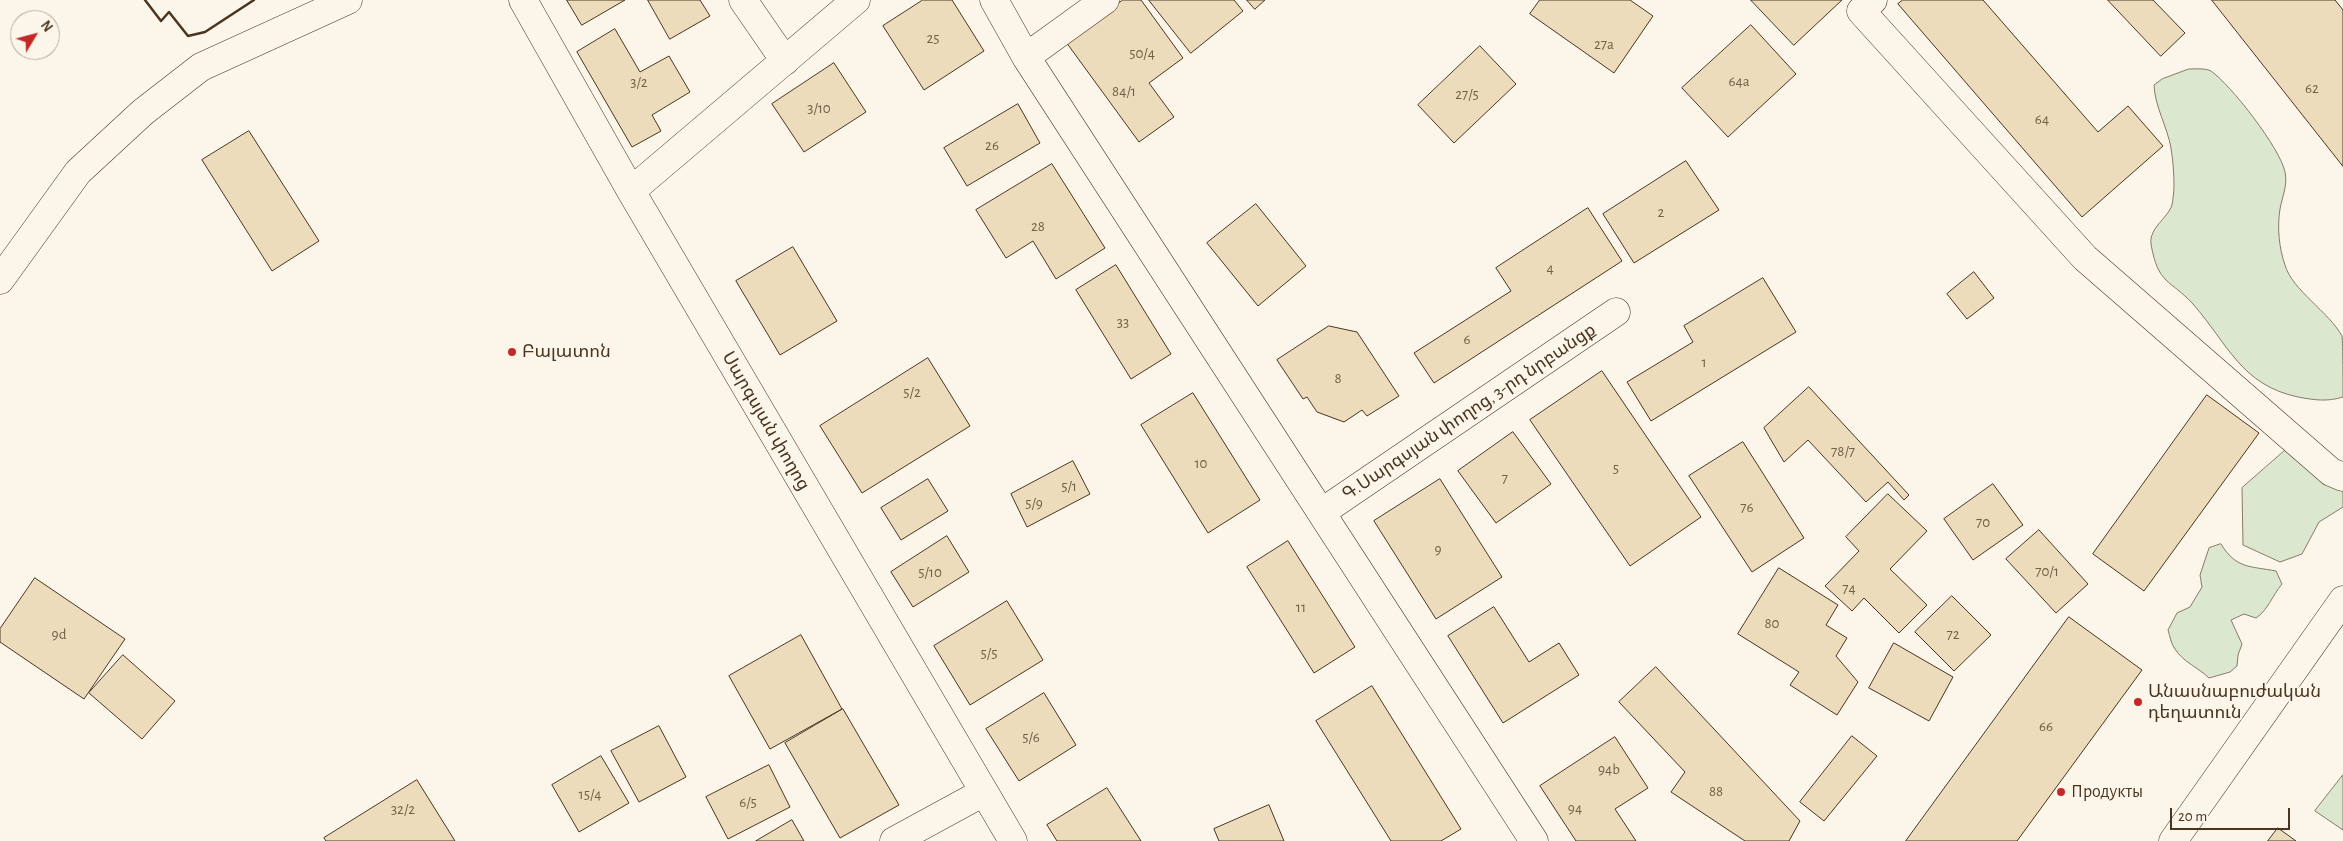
<!DOCTYPE html>
<meta charset="utf-8">
<style>
body{margin:0}
#map{position:relative;width:2343px;height:841px;overflow:hidden;background:#fbf6e9;font-family:"Alegreya Sans",sans-serif}
canvas{display:block}
.north{position:absolute;left:10px;top:10px;width:50px;height:50px;box-sizing:border-box;background:#fbf6e9;border:1px solid #b4a999;border-radius:50%;rotate:53deg;font-size:14px;font-weight:700;line-height:20px;text-align:center;color:#4a3520}
.north::after{content:'';display:block;margin:auto;width:18px;height:22px;background:#c62828;clip-path:polygon(50% 0,100% 100%,50% 72%,0 100%)}
.scale{position:absolute;left:2170px;top:808px;width:120px;height:22px;box-sizing:border-box;border:2px solid #4a3520;border-top:0;padding-left:6px;font-size:15px;line-height:18px;white-space:nowrap;color:#4a3520;-webkit-text-stroke:4px #fbf6e9;paint-order:stroke}
</style>
<div id="map">
<canvas width="2343" height="841"></canvas>
<div class="north">N</div>
<div class="scale">20 m</div>
</div>
<script>
const context = document.querySelector('canvas').getContext('2d');
context.lineJoin = 'round';
function fillPath(path, color) { context.fillStyle = color; context.fill(path, 'evenodd'); }
function stroke(path, color, width, dash) { context.strokeStyle = color; context.lineWidth = width; context.lineCap = dash ? 'butt' : 'round'; context.setLineDash(dash || []); context.stroke(path); }
function drawText(font, color, halo, rows, align = 'center') {
  context.font = font + ' "Alegreya Sans","Noto Sans Armenian",sans-serif'; context.lineWidth = 4; context.setLineDash([]); context.textBaseline = 'middle'; context.strokeStyle = halo; context.fillStyle = color; for (const [text, x, y, turn = 0] of rows) {
    context.save(); context.translate(x, y); context.rotate((+turn || 0) * Math.PI / 180); context.textAlign = isNaN(turn) ? turn : align; if (halo) context.strokeText(text, 0, 0); context.fillText(text, 0, 0); context.restore();
  }
}
const green = new Path2D(`
 M2189 69C2195 69 2206 68 2211 71 2231 85 2280 148 2285 172 2288 185 2282 197 2280 209 2277 227 2279 248 2285 265 2292 290 2329 312 2342 336 2343 344 2343 386 2343 397 2327 402 2314 400 2298 397 2241 385 2228 344 2193 304 2170 279 2158 285 2151 244 2149 228 2167 219 2172 205 2173 199 2174 191 2174 186 2174 174 2173 160 2171 148 2167 126 2155 107 2154 85L2162 79Z
 M2289 447 2318 479 2343 486V507L2319 522 2302 554 2280 562 2243 545 2242 488Z
 M2221 544C2236 569 2250 566 2276 571L2282 584C2272 596 2268 610 2256 618L2244 614 2231 620 2242 644 2238 655 2237 666 2230 672 2209 678C2199 668 2183 662 2175 649 2171 644 2170 636 2168 630L2177 613 2190 607 2202 587 2200 575 2209 548Z
 M2343 775V830L2315 811Z`);
const building = new Path2D(`
 M567 0H625L582 25Z
 M648 0H700L710 16 670 39Z
 M923 0H952L984 51 924 90 883 26Z
 M1123 0H1141L1183 58 1149 83 1174 117 1139 142 1066 42Z
 M1149 0H1234L1243 11 1191 53Z
 M1247 0H1265L1255 9Z
 M1540 0H1630L1653 16 1614 73 1530 14Z
 M1751 0H1842L1794 45Z
 M1903 0H1983L2098 132 2128 106 2163 146 2082 217 1898 4Z
 M2108 0H2153L2185 33 2161 56Z
 M2212 0H2335L2343 10V166Z
 M1751 25 1796 74 1728 137 1682 88Z
 M615 29 640 72 669 56 690 92 652 115 661 131 632 147 577 52Z
 M1480 46 1516 84 1454 143 1418 105Z
 M834 63 866 112 804 152 772 104Z
 M1018 104 1040 143 967 186 944 148Z
 M249 131 319 241 272 271 202 160Z
 M1686 161 1719 210 1634 263 1603 214Z
 M1052 164 1105 248 1056 279 1033 241 1006 258 976 210Z
 M1256 204 1306 266 1258 306 1207 243Z
 M1588 208 1622 261 1434 383 1414 353 1511 291 1496 268Z
 M793 247 837 321 780 355 736 281Z
 M1116 265 1171 354 1131 379 1076 290Z
 M1974 272 1994 298 1967 319 1947 294Z
 M1763 278 1796 332 1651 421 1627 382 1693 342 1684 326Z
 M1329 326 1357 332 1399 396 1367 416 1362 410 1344 422 1317 412 1307 397 1303 399 1277 360Z
 M928 358 970 426 862 493 820 426Z
 M1602 371 1701 517 1630 566 1530 420Z
 M1809 387 1909 495 1904 500 1888 482 1866 502 1808 440 1784 462 1764 428Z
 M1193 393 1260 500 1208 533 1141 425Z
 M2207 395 2259 433 2144 591 2093 554Z
 M1513 432 1551 484 1496 523 1458 471Z
 M1743 442 1804 538 1752 572 1689 476Z
 M1073 461 1090 494 1027 527 1011 494Z
 M928 479 948 511 901 540 881 508Z
 M1440 479 1502 577 1436 619 1374 521Z
 M1993 484 2023 525 1973 560 1944 519Z
 M1888 494 1927 531 1890 569 1927 605 1899 633 1864 598 1852 611 1825 586 1859 551 1846 537Z
 M2039 530 2088 584 2056 613 2006 559Z
 M947 536 969 572 913 607 891 572Z
 M1288 541 1355 647 1314 673 1247 567Z
 M1779 568 1838 605 1826 625 1847 638 1836 656 1858 682 1837 715 1790 685 1799 672 1738 634Z
 M35 578 125 639 84 699 0 642V629Z
 M1952 596 1991 635 1954 671 1915 632Z
 M1007 601 1043 660 970 705 934 646Z
 M1494 607 1529 662 1559 643 1579 675 1503 723 1448 636Z
 M2069 617 2142 670 2017 841H1906Z
 M801 635 842 709 770 749 729 676Z
 M1894 643 1953 677 1929 721 1869 688Z
 M123 655 175 701 142 739 89 693Z
 M1656 667 1800 821 1789 841H1745L1671 792 1685 772 1619 702Z
 M1372 686 1461 829 1441 841H1391L1316 721Z
 M1044 693 1076 745 1019 781 986 729Z
 M843 709 899 805 840 838 785 743Z
 M659 726 686 777 639 802 611 751Z
 M1852 736 1877 756 1824 821 1800 802Z
 M1615 737 1648 788 1615 809 1636 841H1576L1540 786Z
 M601 756 629 803 579 832 552 785Z
 M769 765 790 807 728 839 706 797Z
 M417 780 455 841H326L324 838Z
 M1107 788 1141 841H1057L1047 825Z
 M1269 805 1284 841H1219L1214 829Z
 M792 820 804 841H756Z
 M2278 828 2296 841H2268Z`);
const minor = new Path2D(`
 M523 0 631 191 1013 841
 M743 0 785 61
 M994 0 1026 57 1534 841
 M1873 0 1861 11 2085 258 2331 472 2343 477
 M1026 57 1105 0
 M631 191 856 0
 M0 280 78 172 143 112 201 67 348 0
 M1322 512 1616 312
 M894 841 984 792`);
const major = new Path2D(`
 M2173 841 2343 600`);
const wall = new Path2D(`
 M145 0 161 21 169 12 188 36 205 32 254 0`);
const markers = [
 [512,352,5,"#c62828"],
 [2138,702,5,"#c62828"],
 [2061,792,5,"#c62828"]
];
const numberNames = [
 ["25",933,38],
 ["27a",1604,44],
 ["50/4",1142,53],
 ["64a",1739,81],
 ["3/2",639,82],
 ["62",2312,88],
 ["84/1",1124,91],
 ["27/5",1467,94],
 ["3/10",819,108],
 ["64",2042,119],
 ["26",992,145],
 ["2",1661,212],
 ["28",1038,226],
 ["4",1550,268],
 ["33",1123,322],
 ["6",1467,339],
 ["1",1704,362],
 ["8",1338,378],
 ["5/2",912,392],
 ["78/7",1843,451],
 ["10",1201,463],
 ["5",1616,468],
 ["7",1505,478],
 ["5/1",1069,486],
 ["5/9",1034,503],
 ["76",1747,507],
 ["70",1983,522],
 ["9",1438,549],
 ["70/1",2047,571],
 ["5/10",930,572],
 ["74",1849,588],
 ["11",1301,607],
 ["80",1772,623],
 ["9d",59,634],
 ["72",1953,634],
 ["5/5",989,653],
 ["66",2046,726],
 ["5/6",1031,737],
 ["94b",1609,769],
 ["88",1716,791],
 ["15/4",590,794],
 ["6/5",748,802],
 ["94",1575,808],
 ["32/2",403,809]
];
const poiNames = [
 ["Բալատոն",522,352],
 ["Անասնաբուժական",2148,692],
 ["դեղատուն",2148,713],
 ["Продукты",2071,792]
];
const streetNames = [
 ["Գ.Սարգսյան փողոց, 3-րդ նրբանցք",1469,412,-34],
 ["Սարգսյան փողոց",766,421,60]
];
fillPath(green, '#dce7d0');
stroke(green, '#887966', 1);
fillPath(building, '#ecdcbc');
stroke(building, '#4a3520', 1);
stroke(minor, '#4a3520', 29);
stroke(major, '#4a3520', 29);
stroke(minor, '#fbf6e9', 28);
stroke(major, '#fbf6e9', 28);
stroke(wall, '#4a3520', 2.5);
for (const [x, y, r, color] of markers) { const dot = new Path2D(); dot.arc(x, y, r, 0, 2 * Math.PI); context.fillStyle = color; context.fill(dot); stroke(dot, '#fbf6e9', 2); }
drawText('15px', '#725f47', null, numberNames);
drawText('18px', '#4a3520', '#fbf6e9', poiNames, 'left');
drawText('18px', '#4a3520', '#fbf6e9', streetNames);
</script>
